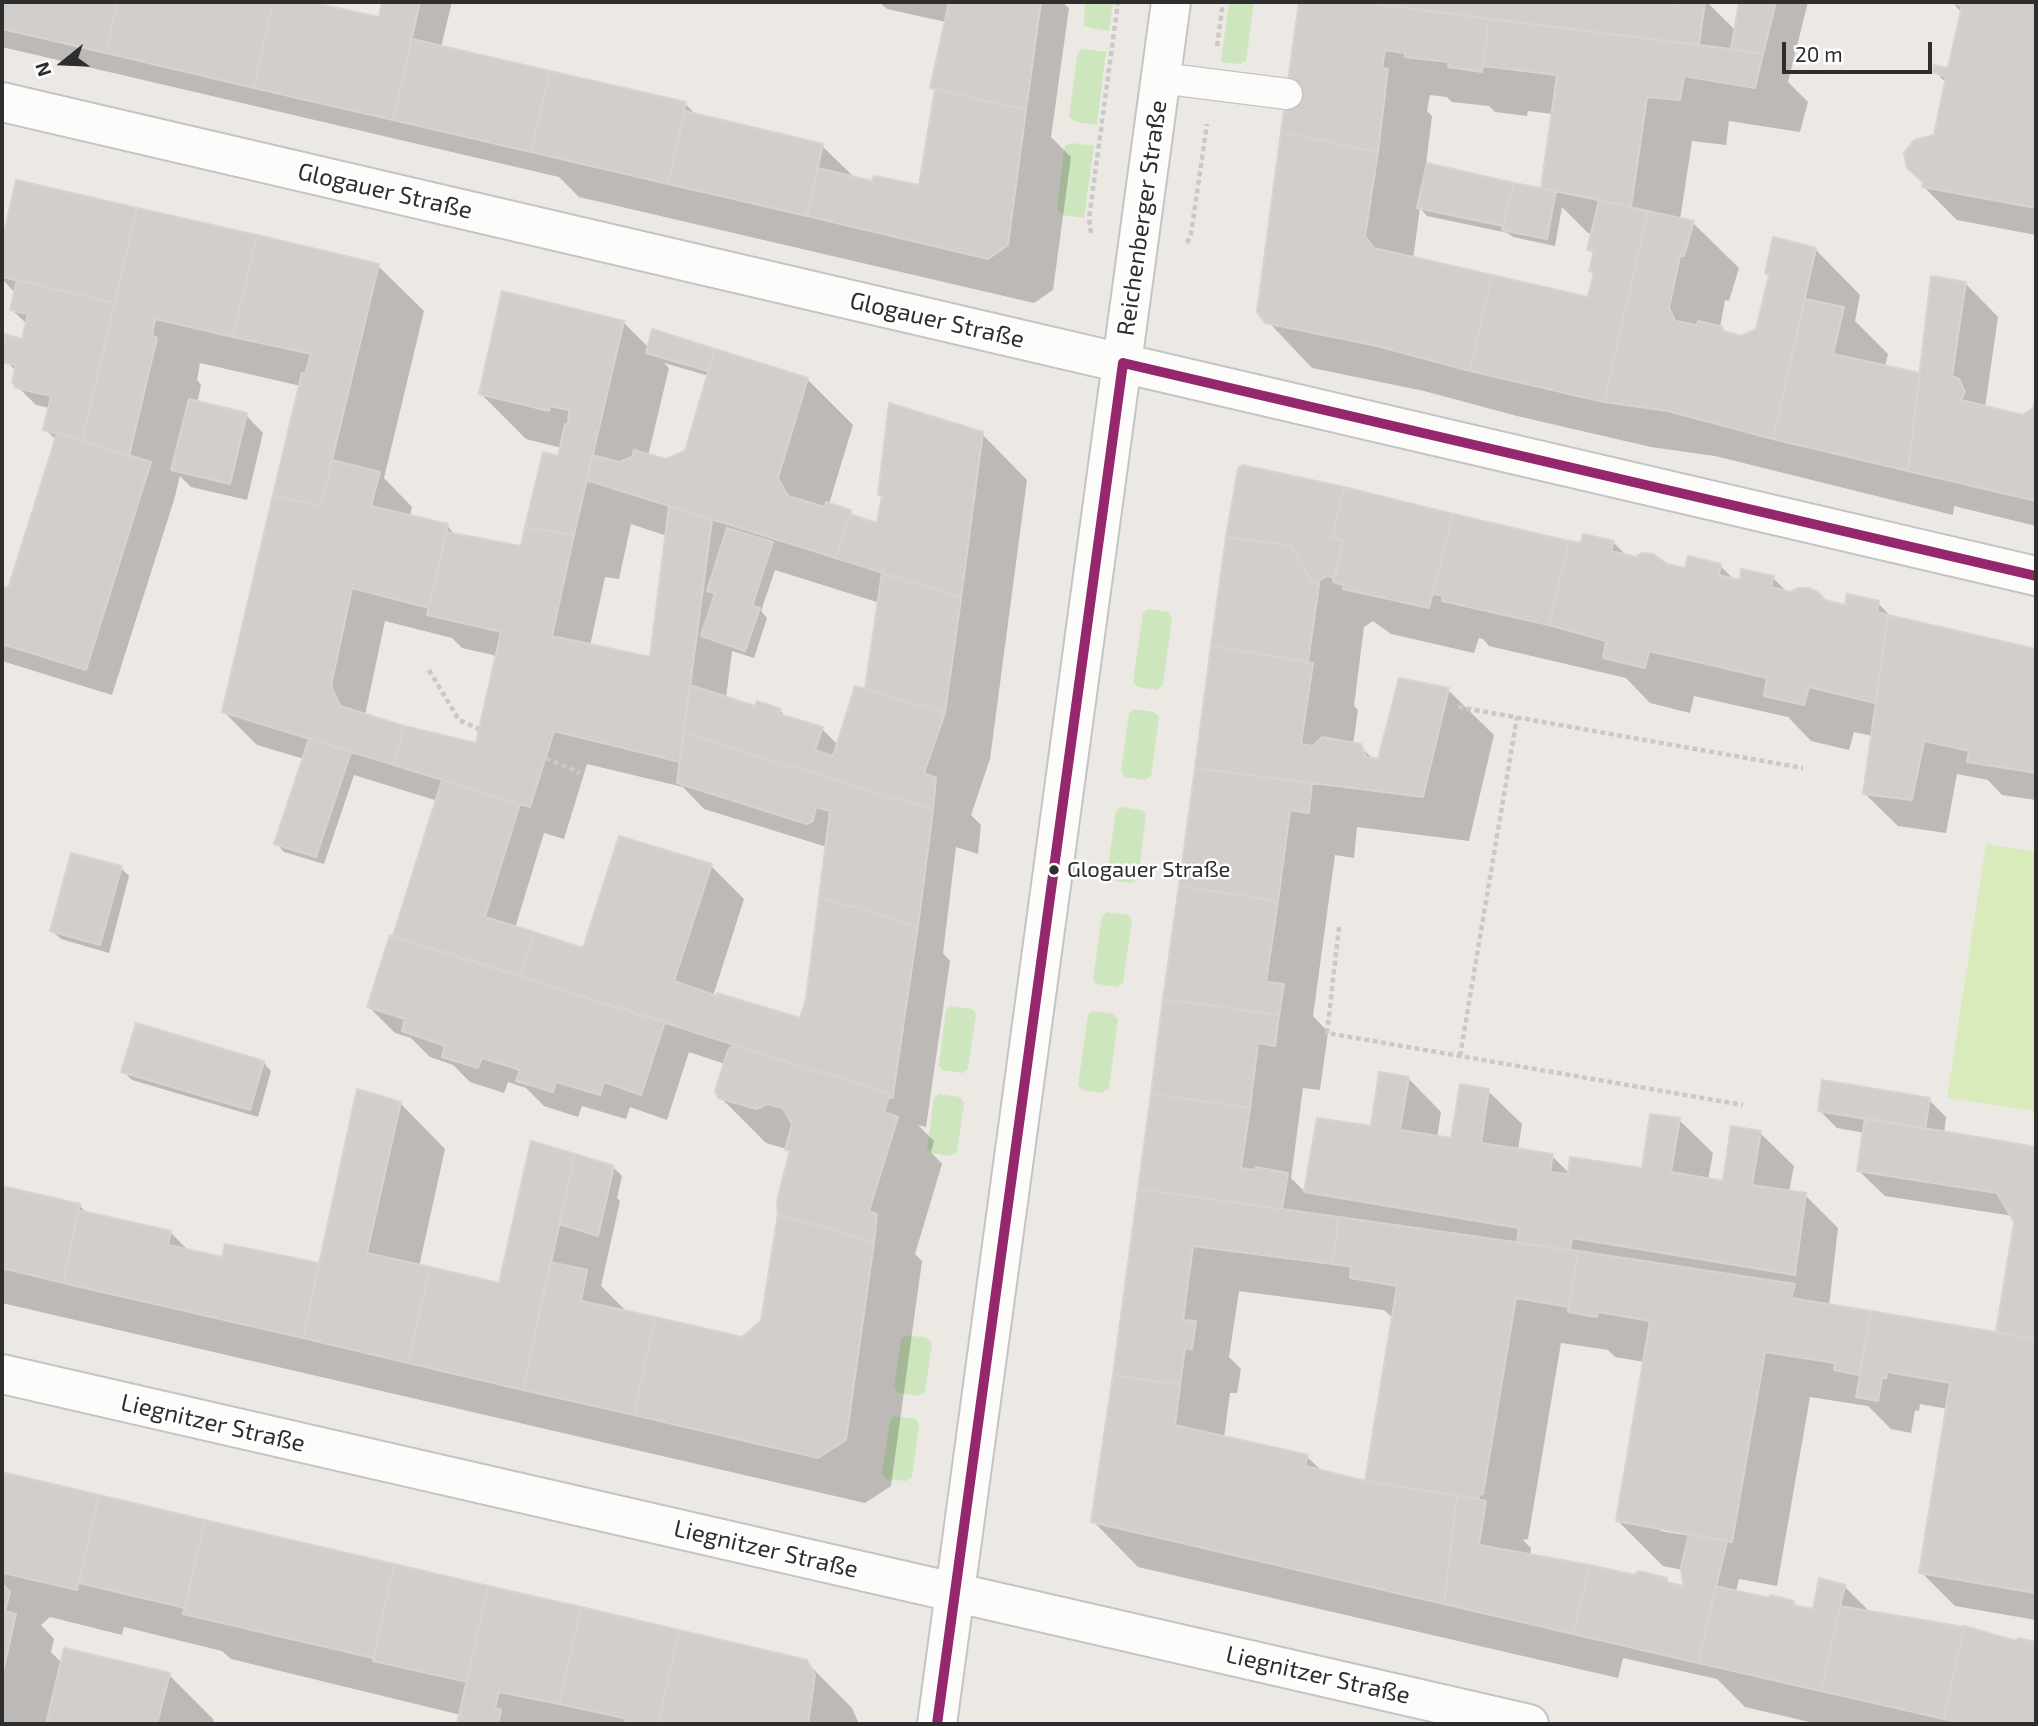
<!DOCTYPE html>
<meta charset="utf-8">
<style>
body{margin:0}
#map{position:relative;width:2038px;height:1726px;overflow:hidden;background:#ece8e4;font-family:"Exo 2",sans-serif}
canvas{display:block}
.frame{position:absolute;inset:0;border:4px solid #2e2e2e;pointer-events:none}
.north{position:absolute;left:28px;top:28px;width:70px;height:70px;-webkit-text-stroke:5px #fff;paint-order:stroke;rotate:252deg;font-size:19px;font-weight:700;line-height:28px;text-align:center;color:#2e2e2e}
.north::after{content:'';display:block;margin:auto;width:24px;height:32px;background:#2e2e2e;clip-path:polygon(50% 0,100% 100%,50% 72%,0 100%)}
.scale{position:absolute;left:1782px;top:42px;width:150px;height:32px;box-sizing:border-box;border:4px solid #2e2e2e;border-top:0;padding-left:9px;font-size:21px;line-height:24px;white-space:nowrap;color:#2e2e2e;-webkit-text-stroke:5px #fff;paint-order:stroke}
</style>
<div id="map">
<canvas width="2038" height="1726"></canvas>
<div class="frame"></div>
<div class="north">N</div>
<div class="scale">20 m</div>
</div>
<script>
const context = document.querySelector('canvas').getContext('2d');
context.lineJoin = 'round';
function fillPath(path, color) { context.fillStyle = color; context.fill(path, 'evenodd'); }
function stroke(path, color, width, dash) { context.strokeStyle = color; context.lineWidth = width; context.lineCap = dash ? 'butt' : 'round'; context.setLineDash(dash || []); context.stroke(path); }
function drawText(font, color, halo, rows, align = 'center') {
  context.font = font + ' "Exo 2",sans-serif'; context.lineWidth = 5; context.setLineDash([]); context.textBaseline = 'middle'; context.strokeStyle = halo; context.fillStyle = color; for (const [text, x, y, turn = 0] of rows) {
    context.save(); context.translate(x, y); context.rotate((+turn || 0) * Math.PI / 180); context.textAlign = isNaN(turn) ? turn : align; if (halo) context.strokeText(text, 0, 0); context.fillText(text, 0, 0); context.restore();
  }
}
const green = new Path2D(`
 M1085 2H1113L1109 31 1087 27 1084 25Z
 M1229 2H1254L1246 61 1240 64 1221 62Z
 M1084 49 1106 52 1097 125 1076 122 1069 117 1077 56 1079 51Z
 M1072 143 1094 146 1084 218 1063 215 1057 209 1064 150 1066 145Z
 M1148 609 1168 612 1172 618 1163 685 1157 690 1138 687 1133 682 1143 613Z
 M1134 709 1154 712 1159 717 1151 776 1145 780 1125 777 1121 772 1129 713Z
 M1121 807 1142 810 1146 815 1138 879 1131 883 1111 880 1107 875 1116 811Z
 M1107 912 1128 915 1132 920 1123 983 1117 987 1097 984 1093 979 1102 916Z
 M951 1006 972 1009 976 1014 968 1069 963 1073 942 1070 939 1065 946 1010Z
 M1093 1011 1113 1014 1118 1019 1109 1088 1102 1093 1082 1090 1078 1085 1088 1015Z
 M939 1094 960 1097 964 1103 957 1152 951 1156 931 1153 927 1148 934 1098Z
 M906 1335 927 1338 932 1343 925 1392 918 1396 899 1393 894 1388 901 1339Z
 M895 1416 916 1419 919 1425 912 1477 906 1481 886 1479 882 1473 890 1420Z`);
const pitch = new Path2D(`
 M1986 844 2036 852V1111L1947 1098Z`);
const shadow = new Path2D(`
 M2 2H303L380 19 384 2H452L441 47 685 104 698 116 822 146 856 179 921 187 936 92 932 88 946 22 887 9 879 2H1062L1069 8 1051 137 1071 157 1053 290 1034 303 579 197 559 177 2 47Z
 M1301 2H1707L1735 30 1741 2H1808L1788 82 1808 102 1800 132 1729 121 1726 145 1692 141 1680 220 1693 223 1739 268 1729 301 1725 300 1720 328 1729 335 1742 338 1757 331 1815 249 1860 295 1855 321 1888 354 1885 367 1921 375 1965 283 1998 317 1985 407 2023 416 2035 409 2036 404V526L1954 506 1953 515 1715 456 1651 447 1517 416 1424 391 1312 368 1259 312ZM1430 95 1447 97 1452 102 1489 106 1495 112 1527 116 1528 111 1553 114 1542 190 1426 165 1432 116 1427 111ZM1562 207 1588 233 1593 234 1589 250 1595 255 1591 271 1595 275 1589 300 1413 259 1420 208 1427 216 1508 233 1513 237 1555 246Z
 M1952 2H2036V235L1957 220 1924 187 1946 83 1935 71 1950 70 1962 13Z
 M17 182 378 266 424 311 384 478 412 507 410 517 447 526 457 536 523 548 562 448 526 439 481 394 623 322 649 348 654 331 807 379 853 425 829 504 850 512 856 518 879 525 883 497 880 494 982 434 1027 480 990 759 971 815 981 825 978 854 956 847 943 953 950 961 926 1127 918 1125 934 1141 931 1152 942 1164 915 1254 922 1261 891 1486 865 1503 2 1303V1188L79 1205 88 1214 170 1232 190 1252 223 1259 226 1246 321 1265 400 1103 445 1149 419 1267 500 1285 613 1167 622 1176 617 1198 620 1201 601 1286 628 1313 742 1339 762 1322 791 1153 787 1149 766 1143 720 1097 725 1064 689 1052 667 1120 630 1107 626 1119 582 1106 578 1117 544 1106 526 1088 508 1082 504 1093 470 1082 453 1065 430 1057 411 1038 395 1033 369 1007 394 938 438 801 354 775 324 864 284 852 276 843 304 759 257 745 224 712 301 386 200 363 197 380 201 385 197 403 246 415 263 433 247 500 191 487 180 476 174 500 112 695 2 661V589L11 588 57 441 45 429 50 408 36 405 18 387 16 371 7 362 24 341 27 324 12 310 16 294 2 279V250ZM664 363 709 376 686 452 666 461 648 456 669 368ZM631 524 667 536 651 659 590 646 605 577 619 579ZM775 570 880 603 867 691 838 745 822 729 788 718 780 711 756 708 726 698 732 651 754 658 767 618 761 611ZM385 621 452 638 462 648 497 656 477 745 365 715ZM587 764 683 787 704 809 827 847 807 999 801 1020 713 996 744 899 711 866 584 950 515 928 544 833 564 839Z
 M1243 467 1582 545 1613 542 1627 556 1687 570 1720 566 1736 581 1773 578 1789 594 1847 607 1878 603 1892 618 2036 651V800L2002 795 1988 780 1957 774 1946 833 1898 826 1864 793 1873 736 1854 732 1849 750 1811 741 1788 717 1694 696 1690 713 1650 703 1626 678 1489 646 1483 639 1479 638 1474 653 1391 634 1373 621 1364 627 1354 706 1358 710 1353 745 1360 746 1374 760 1380 761 1448 690 1494 735 1469 841 1357 827 1354 858 1335 855 1313 1016 1328 1032 1320 1090 1303 1088 1291 1178 1306 1193 1319 1120 1372 1128 1408 1078 1441 1112 1437 1138 1453 1140 1488 1091 1522 1124 1518 1150 1552 1156 1570 1174 1643 1170 1679 1120 1713 1153 1708 1180 1724 1183 1760 1133 1794 1166 1789 1192 1805 1195 1838 1228 1829 1306 2002 1335 1998 1331 2016 1222 2013 1216 1885 1196 1859 1171 1865 1133 1837 1128 1820 1111 1929 1100 1946 1117 1944 1134 2036 1149V1620L1955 1606 1921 1572 1948 1409 1920 1404 1919 1411 1915 1410 1911 1433 1891 1429 1868 1406 1810 1397 1777 1586 1739 1579 1736 1592 1793 1603 1798 1607 1815 1611 1844 1586 1871 1613 2016 1643 2019 1640 2036 1644V1724H1818L1745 1707 1717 1679 1623 1658 1618 1678 1138 1567 1093 1521 1112 1395 1228 537ZM1239 1291 1384 1310 1394 1319 1366 1483 1323 1472 1307 1457 1224 1438 1230 1393H1237L1241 1369 1229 1357ZM1561 1343 1608 1350 1615 1357 1645 1362 1618 1521 1663 1566 1683 1570 1685 1588 1671 1585 1666 1580 1634 1577 1530 1556 1531 1548 1523 1540 1528 1539ZM1660 1527 1691 1533V1536L1660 1531Z
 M121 868 129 876 109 953 61 939 52 931Z
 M263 1062 271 1071 258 1117 132 1080 123 1071Z
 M2 1474 806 1662 852 1708 859 1724H459L461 1715 231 1659 222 1651 124 1627 122 1635 50 1617 41 1625 54 1639 51 1652 62 1663 169 1675 214 1720 213 1724H2Z`);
const building = new Path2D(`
 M2 2H117L106 53 2 29Z
 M117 2H273L254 88 106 53Z
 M273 2H310L379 17 382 2H420L393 120 254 88Z
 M949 2H1041L1026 110 930 88Z
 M1299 2H1360L1489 19 1482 72 1448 67 1449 62 1405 57V53L1385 50 1382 68 1388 69 1378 152 1281 132Z
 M1360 2H1661L1681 5 1682 2H1705L1699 45Z
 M1739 2H1776L1763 54 1731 49Z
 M1951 2H2036V208L1922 187 1923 182 1907 168 1904 153 1914 140 1934 135 1946 77 1933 72 1934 65 1948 68 1962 6Z
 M1489 19 1731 49 1763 54 1755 88 1684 76 1680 100 1647 97 1631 207 1541 188 1557 75 1483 66Z
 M412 39 550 71 531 152 393 120Z
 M550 71 686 102 668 184 531 152Z
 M935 89 1026 110 1008 245 988 259 807 216 818 168 872 181 874 176 919 185Z
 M685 111 823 144 807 216 668 184Z
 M1281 132 1378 152 1365 236 1374 248 1492 275 1470 371 1377 346 1265 323 1257 312Z
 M1427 163 1514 183 1503 226 1417 208Z
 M16 180 137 208 115 303 2 277V242Z
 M1514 183 1556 191 1547 239 1502 230Z
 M1599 200 1648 211 1604 402 1470 371 1492 275 1588 297 1594 272 1589 271 1594 251 1587 250Z
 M137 208 257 235 233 337 155 319 152 335 157 338 129 456 82 441Z
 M1648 211 1694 221 1684 256H1680L1669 308 1675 321 1697 325 1698 321 1723 327 1722 331 1742 336 1756 329 1769 275 1765 273 1773 237 1816 248 1773 439 1668 411 1604 402Z
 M257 235 379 264 321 506 273 495 302 373 305 374 311 354 233 337Z
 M1931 276 1966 282 1952 376 1959 379 1965 392 1961 400 2023 415 2033 408 2036 397V501L1908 471Z
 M17 280 115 303 82 441 43 430 51 396 16 388 12 382 16 365 5 363 2 356 5 334 22 339 28 314 10 310Z
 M502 291 624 321 574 535 525 527 543 452 558 456 565 424H568L569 410 550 406 549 411 479 394Z
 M1805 299 1844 307 1833 354 1920 373 1908 471 1773 439Z
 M652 329 715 349 708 371 646 353Z
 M715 349 808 378 778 478 788 496 825 507 826 502 851 510 836 558 586 480 592 455 619 462 632 457 634 450 666 459 685 451Z
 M189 399 247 413 230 484 171 470Z
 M889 403 983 432 961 598 836 558 850 514 877 523 882 495H878Z
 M57 433 151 462 86 670 2 644V588L9 586Z
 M332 460 380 472 371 506 448 524 429 608 352 588 331 686 340 706 404 726 394 765 222 712 273 495 321 506Z
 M1242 465 1344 487 1332 538 1343 540 1335 578 1327 576 1319 581V585L1311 581 1290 545 1226 537 1238 469Z
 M1344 487 1453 514 1429 608 1343 589 1344 585 1333 582 1343 540 1332 538Z
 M669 506 712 520 680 762 554 731 530 807 394 765 404 726 476 743 479 729 501 632 427 615 447 532 521 546 525 527 574 535 552 636 650 657Z
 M1453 514 1569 541 1549 625 1442 601 1443 596 1433 594Z
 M727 528 773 542 752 606 760 608 745 651 701 636 715 593 707 591Z
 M1583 534 1614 541 1611 551 1636 557 1642 553 1653 554 1667 564 1685 568 1688 556 1721 564 1719 575 1740 580 1741 569 1774 576 1771 587 1790 592 1798 588H1810L1819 593 1825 600 1845 605 1847 594 1879 601 1877 612 1888 615 1875 703 1809 687 1804 705 1764 696 1767 678 1649 651 1645 668 1603 658 1606 641 1549 625 1569 541 1581 543Z
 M1226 537 1290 545 1311 581 1319 585 1308 662 1211 646Z
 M882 573 961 598 945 713 865 689Z
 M1888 615 2036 649V773L1967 762 1969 751 1924 741 1912 800 1863 794Z
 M1211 646 1313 663 1301 744 1313 746 1322 737 1361 744 1366 757 1378 759 1399 678 1449 688 1423 797 1195 768Z
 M690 685 755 706 757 701 781 709 779 714 823 727 815 750 833 756 855 686 945 713 924 773 936 778 933 810 683 733Z
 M683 733 933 810 918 926 819 897 830 811 816 807 813 821 807 824 677 783Z
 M309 739 351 752 316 857 274 844Z
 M1195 768 1312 783 1309 813 1290 810 1278 901 1179 886Z
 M442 780 520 804 485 917 534 932 520 977 393 936Z
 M619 836 712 864 674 981 717 996V993L800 1018 806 999 819 897 918 926 893 1095 520 977 534 932 583 948Z
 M71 853 122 866 100 945 50 931Z
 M1179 886 1278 901 1266 982 1284 984 1279 1015 1163 999Z
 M390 935 665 1022 641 1095 604 1082 600 1095 556 1082 553 1092 516 1081 520 1070 482 1058 478 1068 442 1057 445 1046 402 1031 405 1019 367 1007Z
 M1163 999 1279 1015 1275 1046 1258 1043 1250 1108 1151 1094Z
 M136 1023 264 1061 250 1110 121 1072Z
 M734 1045 893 1095V1098L889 1097 884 1112 898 1117 869 1211 877 1214 874 1242 778 1214 777 1201 790 1150H785L792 1124 783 1108 767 1104 757 1109 718 1098 715 1091 728 1050Z
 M1379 1072 1409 1077 1400 1130 1451 1138 1460 1084 1489 1089 1481 1143 1553 1154 1550 1172 1568 1174 1570 1157 1642 1168 1650 1114 1680 1118 1671 1172 1723 1181 1731 1126 1761 1131 1752 1185 1806 1193 1795 1275 1572 1238 1570 1250 1517 1243 1519 1228 1304 1192 1317 1118 1371 1126Z
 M1822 1080 1930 1098 1925 1129 1818 1111Z
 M357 1089 401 1102 367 1253 430 1267 408 1363 303 1338Z
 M1151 1094 1250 1108 1241 1168 1256 1170V1167L1288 1173 1282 1209 1138 1189Z
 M1865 1118 2036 1147V1339L1996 1332 2014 1222 1997 1193 1857 1171Z
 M531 1141 575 1154 523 1390 408 1363 430 1267 499 1283Z
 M575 1154 614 1166 598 1236 559 1224Z
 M2 1186 80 1204 63 1283 2 1268Z
 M1138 1189 1339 1217 1332 1264 1193 1246 1183 1320 1196 1321 1192 1349 1185 1348 1180 1385 1113 1375Z
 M78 1210 171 1231 168 1245 222 1257 225 1244 319 1263 303 1338 63 1283Z
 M778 1214 874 1242 846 1440 818 1458 634 1415 655 1317 742 1337 761 1321Z
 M1339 1217 1578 1251 1569 1307 1516 1298 1483 1494 1479 1495V1499L1365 1481 1397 1286 1350 1278 1351 1267 1332 1264Z
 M1578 1251 1795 1284 1791 1298 1871 1311 1859 1375 1834 1370 1835 1363 1765 1352 1732 1542 1616 1521 1650 1321 1598 1312 1597 1317 1568 1312Z
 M550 1262 587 1270 581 1301 655 1317 634 1415 523 1390Z
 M1871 1311 2036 1339 2035 1593 1919 1573 1950 1383 1887 1372 1886 1378H1882L1878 1401 1856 1397Z
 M1113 1375 1180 1385 1175 1425 1308 1455 1305 1466 1365 1481 1457 1496 1444 1604 1091 1522Z
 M2 1472 99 1495 77 1590 4 1573 2 1575Z
 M99 1495 205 1520 185 1608 79 1583Z
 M1457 1496 1486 1501 1479 1545 1590 1565 1573 1634 1444 1604Z
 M205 1520 394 1564 373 1658 183 1614Z
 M1689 1534 1727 1541 1698 1663 1573 1634 1590 1565 1634 1575 1639 1571 1667 1578V1582L1683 1586 1681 1567Z
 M394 1564 488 1586 467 1682 373 1661Z
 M1819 1578 1845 1585 1821 1691 1698 1663 1716 1586 1769 1598 1770 1595 1794 1601 1793 1605 1813 1609Z
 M2 1584 10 1592 5 1611 16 1614 2 1676Z
 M488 1586 581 1607 559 1704 499 1692 495 1708 501 1710 498 1724H457Z
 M1840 1606 1964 1627 1944 1719 1821 1691Z
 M581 1607 679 1630 658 1724H626L624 1718 559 1704Z
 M1964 1626 2016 1641 2018 1638 2036 1642V1724H1965L1944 1719Z
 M679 1630 807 1660 815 1675 808 1724H658Z
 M64 1648 170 1673 157 1724H46Z`);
const path = new Path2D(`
 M1217 46 1223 2
 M1091 233 1089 219 1118 2
 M1187 243 1191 234 1207 124
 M429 670 459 720 479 729
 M1458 707 1803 768
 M546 758 580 773
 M1339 927 1327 1033 1743 1105
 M1460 1056 1517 717`);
const lane = new Path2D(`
 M1161 78 1287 94`);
const street = new Path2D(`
 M2 1374 1529 1724
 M937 1724 1171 2`);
const secondary = new Path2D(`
 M2 102 2036 576`);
const bus1 = new Path2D(`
 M1123 363 2036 576
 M937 1724 1123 363`);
const markers = [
 [1054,870,6,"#2e2e2e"]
];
const busNames = [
 ["Glogauer Straße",1067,870]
];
const streetNames = [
 ["Glogauer Straße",385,191,13],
 ["Reichenberger Straße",1142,218,-82],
 ["Glogauer Straße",937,320,13],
 ["Liegnitzer Straße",213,1423,13],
 ["Liegnitzer Straße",766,1549,13],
 ["Liegnitzer Straße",1318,1675,13]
];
fillPath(green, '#cee6be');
fillPath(pitch, '#d9eabb');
fillPath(shadow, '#0003');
fillPath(building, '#d1cecb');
stroke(building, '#d7d4d0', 2);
stroke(lane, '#c5c4c5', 33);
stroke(street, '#c5c4c5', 42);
stroke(secondary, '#c5c4c5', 42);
stroke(path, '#c9c9c8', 4.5, [5, 3.5]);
stroke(lane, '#fcfcfb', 30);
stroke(street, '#fcfcfb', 38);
stroke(secondary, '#fcfcfb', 38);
stroke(bus1, '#95276e', 10);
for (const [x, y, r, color] of markers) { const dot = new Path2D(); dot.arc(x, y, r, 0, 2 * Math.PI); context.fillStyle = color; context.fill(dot); stroke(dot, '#fff', 2.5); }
drawText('22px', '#2e2e2e', '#fff', busNames, 'left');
drawText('24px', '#2e2e2e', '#fff', streetNames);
</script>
